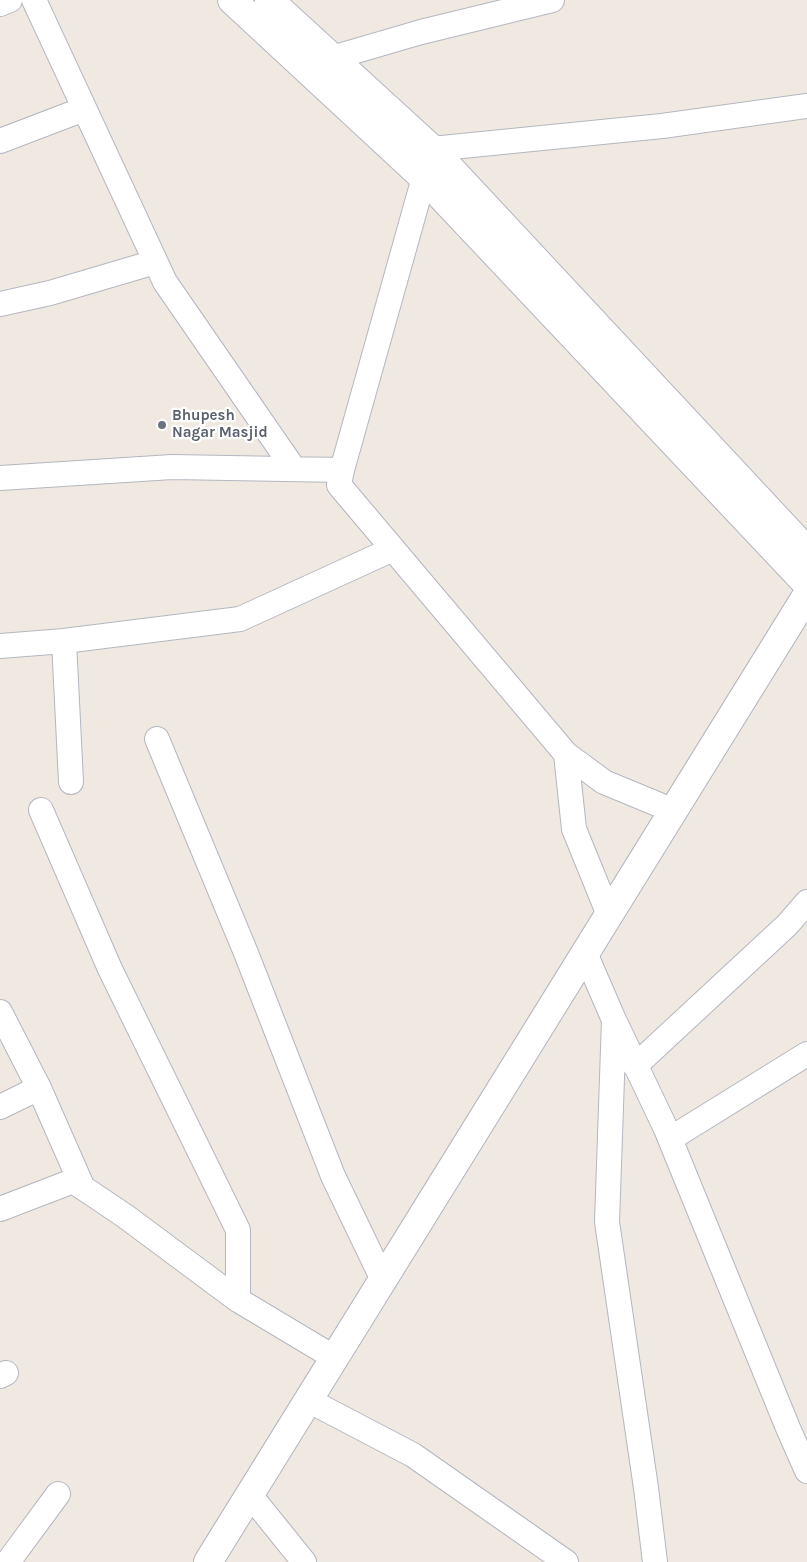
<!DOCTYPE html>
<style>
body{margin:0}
canvas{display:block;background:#efe9e1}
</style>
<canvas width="807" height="1562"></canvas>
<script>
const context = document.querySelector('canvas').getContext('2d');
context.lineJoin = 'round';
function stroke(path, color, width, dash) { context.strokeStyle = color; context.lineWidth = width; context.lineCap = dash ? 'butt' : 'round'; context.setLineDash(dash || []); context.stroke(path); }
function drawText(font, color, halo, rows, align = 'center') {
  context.font = font + ' Karla,sans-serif'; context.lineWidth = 4.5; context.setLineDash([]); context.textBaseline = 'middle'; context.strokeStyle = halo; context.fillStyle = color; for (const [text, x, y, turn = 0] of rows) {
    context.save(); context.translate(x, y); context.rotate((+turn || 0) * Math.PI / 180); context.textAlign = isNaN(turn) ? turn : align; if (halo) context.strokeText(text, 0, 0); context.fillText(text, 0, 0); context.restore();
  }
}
const street = new Path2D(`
 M34 0 165 282 294 469
 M0 4 10 0
 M332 58 421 32 552 0
 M0 141 84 109
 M0 304 50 293 155 262
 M0 478 172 467 342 470
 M64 641 71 782
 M0 646 64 641 240 619 393 549
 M157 739 246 953 333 1176 383 1280
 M566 754 604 782 674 811
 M41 810 110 969 238 1230V1300
 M609 915 574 829 566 754 339 485 342 470 432 149 662 126 807 106
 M585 953 614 1020 607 1222 646 1488 655 1562
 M0 1012 39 1088
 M616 1024 666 1129 788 1428 807 1471
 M635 1066 787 925 807 902
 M0 1107 39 1088 83 1188
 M670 1139 807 1054
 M0 1209 73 1181 125 1216 238 1300 335 1358
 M0 1376 6 1373
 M308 1400 413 1455 566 1562
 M250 1495 304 1562
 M8 1562 58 1494`);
const secondary = new Path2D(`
 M232 0 424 178 807 584
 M269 0 432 149 807 551
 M208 1562 807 595`);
const markers = [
 [162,425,5,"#6b7280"]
];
const worshipNames = [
 ["Bhupesh",172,416],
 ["Nagar Masjid",172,433]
];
stroke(street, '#b4b7c1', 26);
stroke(secondary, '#b4b7c1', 30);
stroke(street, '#fff', 24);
stroke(secondary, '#fff', 28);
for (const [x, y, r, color] of markers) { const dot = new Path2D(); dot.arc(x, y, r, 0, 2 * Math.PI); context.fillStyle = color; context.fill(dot); stroke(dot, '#fff', 2); }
drawText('bold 15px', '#5b616d', '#fff', worshipNames, 'left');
</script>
